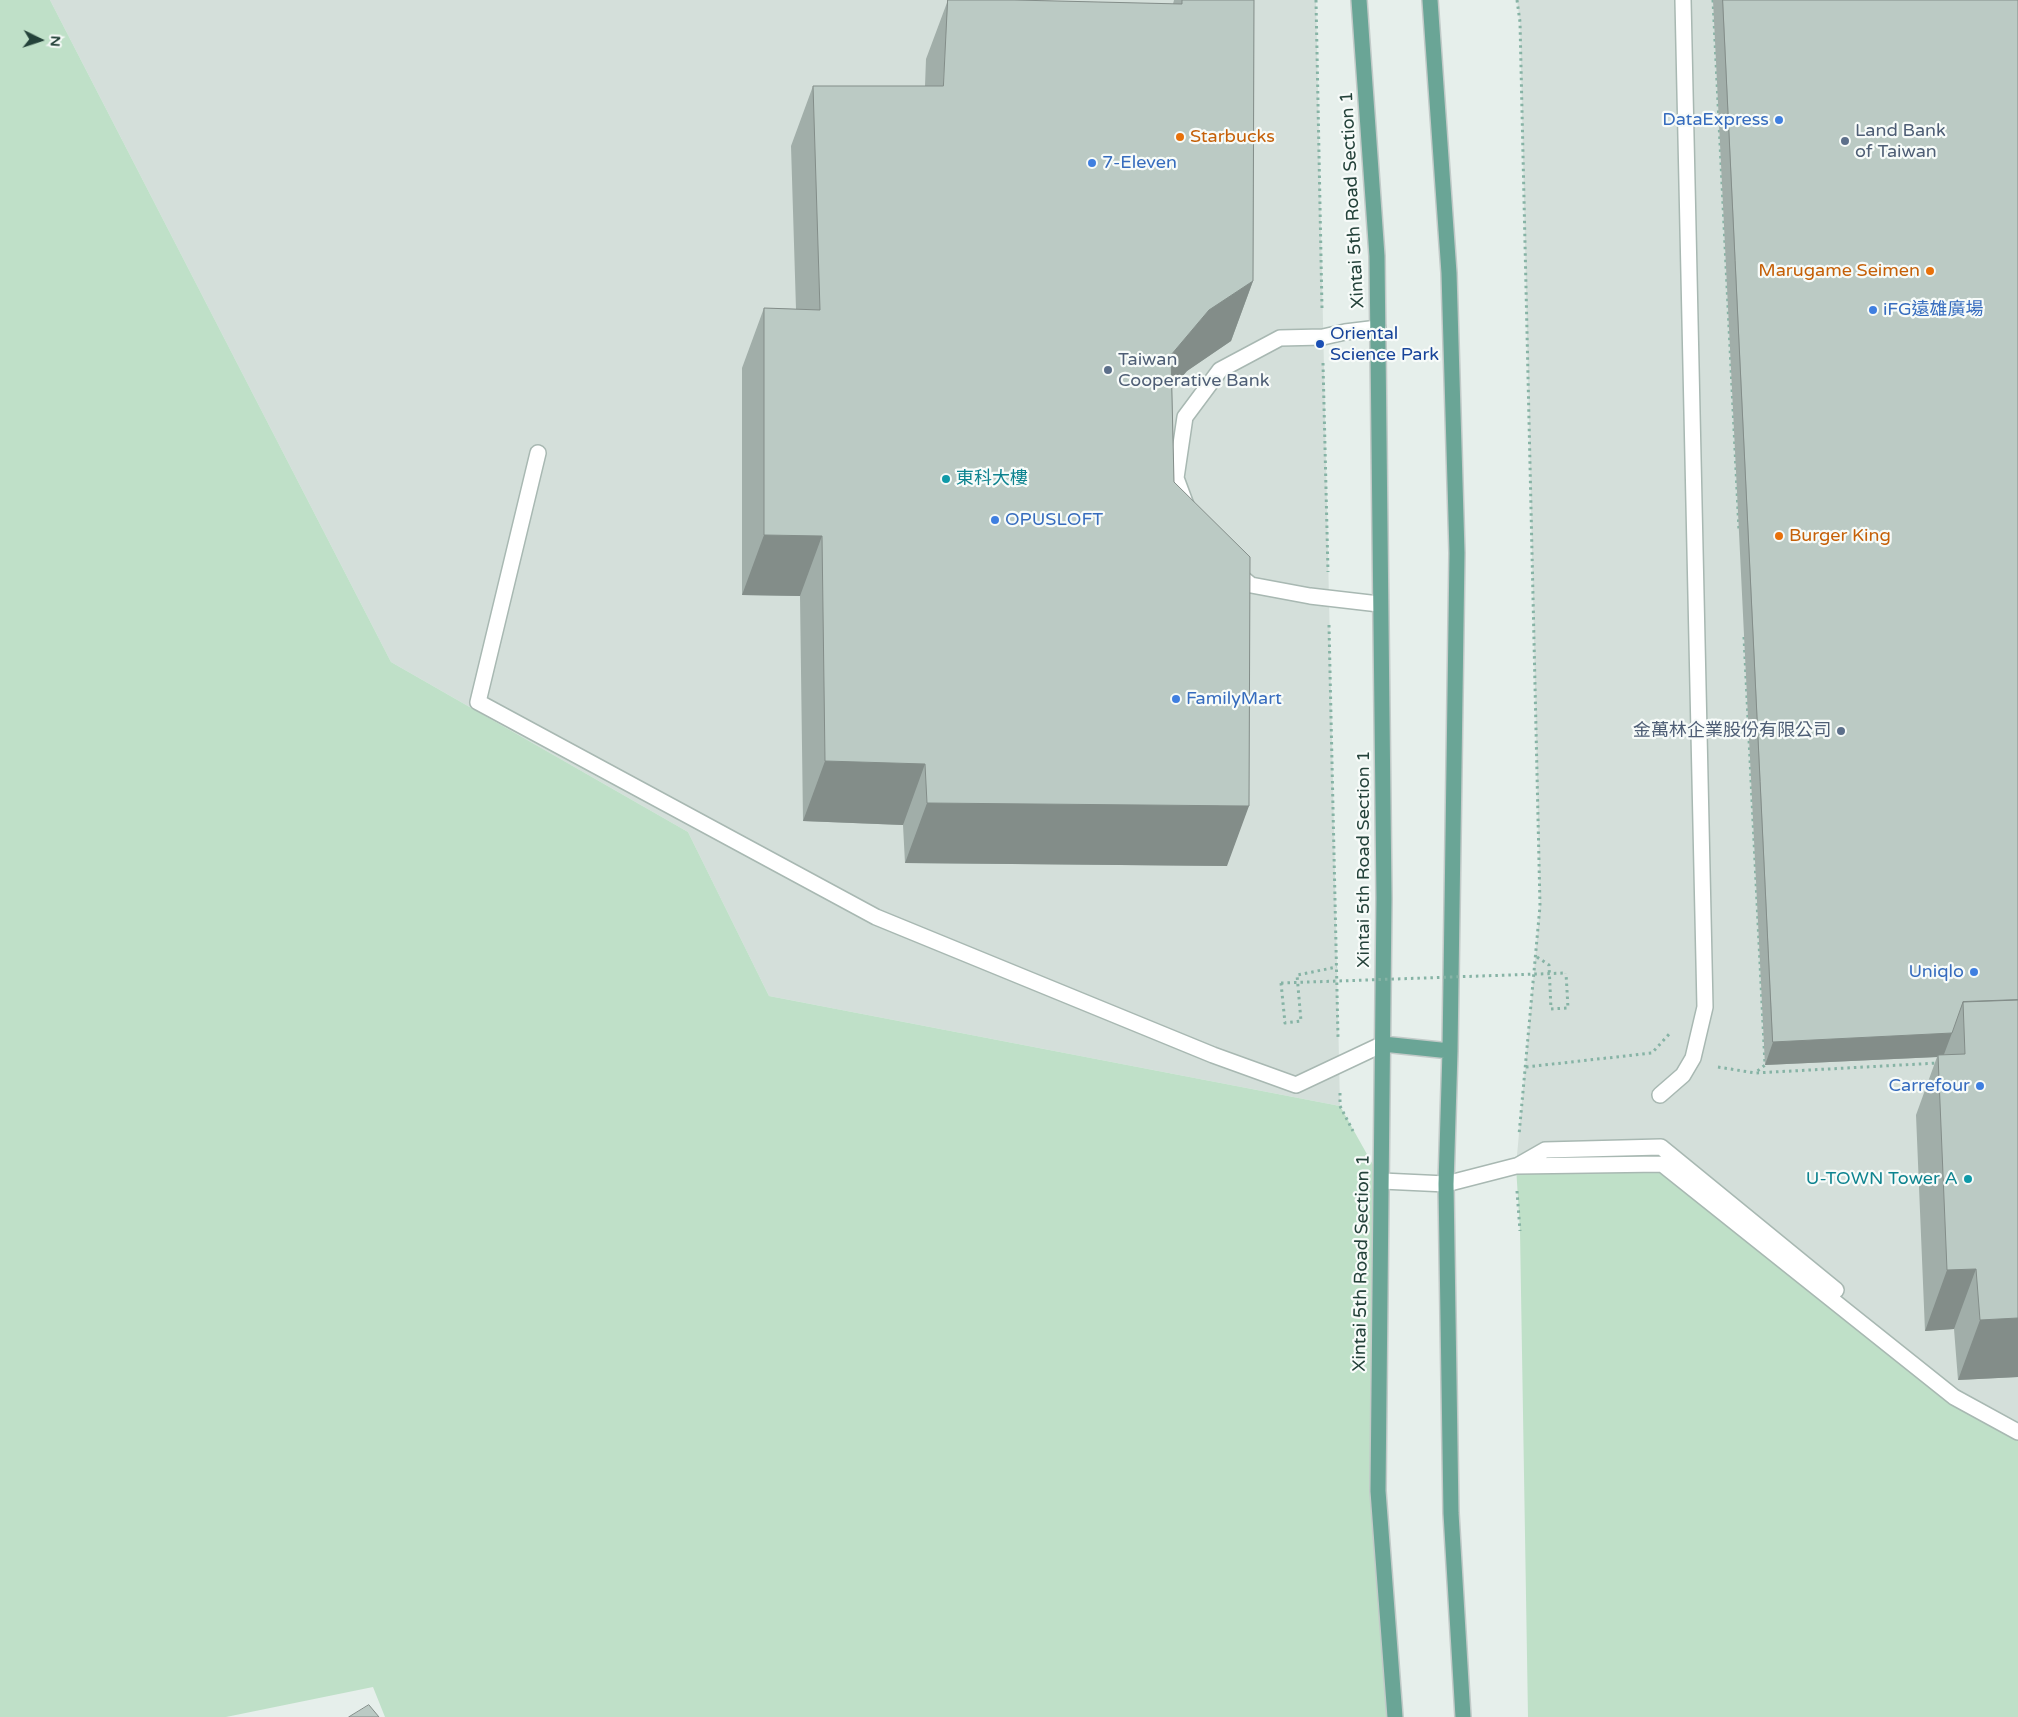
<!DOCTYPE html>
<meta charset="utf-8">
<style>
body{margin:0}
#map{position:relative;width:2018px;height:1717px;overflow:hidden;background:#e6efeb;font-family:"Varela Round",sans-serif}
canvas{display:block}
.north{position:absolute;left:15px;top:15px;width:50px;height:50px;-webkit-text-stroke:4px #f7fbf9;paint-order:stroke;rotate:94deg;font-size:14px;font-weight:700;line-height:20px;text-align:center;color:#24423a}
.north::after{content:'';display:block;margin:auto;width:18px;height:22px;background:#24423a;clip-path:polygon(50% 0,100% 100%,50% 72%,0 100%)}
</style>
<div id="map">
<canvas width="2018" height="1717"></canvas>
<div class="north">N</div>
</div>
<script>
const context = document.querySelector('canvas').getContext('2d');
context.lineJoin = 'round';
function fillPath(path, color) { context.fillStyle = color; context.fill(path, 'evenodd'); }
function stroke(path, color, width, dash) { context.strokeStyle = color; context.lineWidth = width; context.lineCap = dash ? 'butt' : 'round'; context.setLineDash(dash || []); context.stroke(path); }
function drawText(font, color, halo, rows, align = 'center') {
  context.font = font + ' "Varela Round","Noto Sans TC",sans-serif'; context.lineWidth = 4.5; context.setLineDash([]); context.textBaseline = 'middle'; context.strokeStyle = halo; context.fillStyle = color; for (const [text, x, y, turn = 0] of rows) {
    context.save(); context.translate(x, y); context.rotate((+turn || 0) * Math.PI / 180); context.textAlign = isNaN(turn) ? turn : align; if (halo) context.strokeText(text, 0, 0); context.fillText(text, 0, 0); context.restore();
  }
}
const built = new Path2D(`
 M50 0H1316L1340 1106 769 996 688 832 391 662Z
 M1517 0H2018V1432L1516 1166 1540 906 1520 22Z`);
const green = new Path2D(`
 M0 0H50L391 662 688 832 769 996 1340 1106 1382 1181 1378 1491 1395 1717H385L373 1687 226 1717H0Z
 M1662 1164 1945 1390 2018 1431V1717H1528L1520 1231 1516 1166Z`);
const path = new Path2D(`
 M1316 0 1322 309
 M1517 0 1520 22 1540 906 1519 1135
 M1713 0 1739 531
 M1323 363 1328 572
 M1329 625 1338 1037
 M1744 637 1765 1065 1755 1073
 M1537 957 1549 965 1551 1009 1568 1008 1566 973
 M1281 983 1285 1023 1301 1021 1297 975 1337 967
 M1526 1067 1652 1053 1671 1032
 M1718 1067 1755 1073 1938 1063
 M1340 1093V1106L1353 1131
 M1517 1191 1520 1231`);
const lane = new Path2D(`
 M1186 505 1176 478 1185 417 1220 370 1280 338 1323 337 1345 332 1378 328
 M1235 572 1251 585 1310 596 1379 604
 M1660 1095 1683 1075 1693 1058 1705 1007 1683 0`);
const street = new Path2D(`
 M538 453 478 702 876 917 1213 1055 1296 1085 1383 1044
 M1517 1166 1545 1150 1661 1147 1836 1290
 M1382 1181 1446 1184 1516 1166 1662 1164 1954 1397 2018 1432`);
const primary = new Path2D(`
 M1359 0 1377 256 1384 898 1378 1491 1395 1717
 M1430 0 1449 273 1457 553 1450 1051 1446 1184 1451 1513 1463 1717
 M1383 1044 1450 1051`);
const pathBridge = new Path2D(`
 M1281 983 1566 973`);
const wall = new Path2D(`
 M948 0H1015L1173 4 1174 0H1254L1253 281 1231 341 1187 371 1172 388 1174 482 1227 866 905 863 903 825 803 821 800 596 742 595V368L764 308 796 309 791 146 813 86H925L926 59Z
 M1713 0H2018V1377L1958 1380 1954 1329 1925 1331 1916 1115 1937 1057 1765 1065Z`);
const shadedWall = new Path2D(`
 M1253 281 1231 341 1187 371 1149 415 1171 355 1209 310Z
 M764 535 822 536 800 596 742 595Z
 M825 761 925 764 903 825 803 821Z
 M927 803 1249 806 1227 866 905 863Z
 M1952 1033 1943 1057 1938 1055 1937 1057 1765 1065 1773 1042Z
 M1976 1269 1954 1329 1925 1331 1947 1270Z
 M2018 1318V1377L1958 1380 1980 1320Z`);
const building = new Path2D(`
 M948 0H1015L1182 4V0H1254L1253 281 1209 310 1171 355 1174 482 1250 557 1249 806 927 803 925 764 825 761 822 536 764 535V308L820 310 813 86H943Z
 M1723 0H2018V1000L1963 1002 1952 1033 1773 1042Z
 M2018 1000V1318L1980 1320 1976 1269 1947 1270 1938 1055 1965 1054 1963 1002Z
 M369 1705 379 1717H349Z`);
const markers = [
 [1779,120,5,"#3f7fe0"],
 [1180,137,5,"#e8710a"],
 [1845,141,5,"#5c6f8a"],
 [1092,163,5,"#3f7fe0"],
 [1930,271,5,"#e8710a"],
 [1873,310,5,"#3f7fe0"],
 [1320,344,5,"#1a4fb4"],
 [1108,370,5,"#5c6f8a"],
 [946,479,5,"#0f9aa8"],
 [995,520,5,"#3f7fe0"],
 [1779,536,5,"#e8710a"],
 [1176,699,5,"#3f7fe0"],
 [1841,731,5,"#5c6f8a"],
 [1974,972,5,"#3f7fe0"],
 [1980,1086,5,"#3f7fe0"],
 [1968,1179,5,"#0f9aa8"]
];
const shopNames = [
 ["DataExpress",1769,120,"right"],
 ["7-Eleven",1102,163],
 ["iFG遠雄廣場",1883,310],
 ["OPUSLOFT",1005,520],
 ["FamilyMart",1186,699],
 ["Uniqlo",1964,972,"right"],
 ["Carrefour",1970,1086,"right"]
];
const serviceNames = [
 ["Land Bank",1855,131],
 ["of Taiwan",1855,152],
 ["Taiwan",1118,360],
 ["Cooperative Bank",1118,381],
 ["金萬林企業股份有限公司",1831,731,"right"]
];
const foodNames = [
 ["Starbucks",1190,137],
 ["Marugame Seimen",1920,271,"right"],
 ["Burger King",1789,536]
];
const streetNames = [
 ["Xintai 5th Road Section 1",1353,200,-93],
 ["Xintai 5th Road Section 1",1364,859,-90],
 ["Xintai 5th Road Section 1",1362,1263,-89]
];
const transitNames = [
 ["Oriental",1330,334],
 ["Science Park",1330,355]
];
const cultureNames = [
 ["東科大樓",956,479],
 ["U-TOWN Tower A",1958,1179,"right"]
];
fillPath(built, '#d4dfda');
fillPath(green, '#bfe0c8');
stroke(lane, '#a8b8b2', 18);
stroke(street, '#a8b8b2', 18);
stroke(primary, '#c2cac8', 18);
stroke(path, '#86b3a5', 3, [2.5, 4]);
stroke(lane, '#fff', 15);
stroke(street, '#fff', 15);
stroke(primary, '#6aa596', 15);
stroke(pathBridge, '#86b3a5', 3, [2.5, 4]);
fillPath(wall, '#a1aea9');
fillPath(shadedWall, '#838d89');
fillPath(building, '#bbcac4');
stroke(building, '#838d89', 1);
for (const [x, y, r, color] of markers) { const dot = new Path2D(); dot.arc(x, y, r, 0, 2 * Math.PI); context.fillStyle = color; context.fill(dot); stroke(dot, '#f7fbf9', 2); }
drawText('18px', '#366cbe', '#f7fbf9', shopNames, 'left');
drawText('18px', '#4e5e75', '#f7fbf9', serviceNames, 'left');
drawText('18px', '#c56008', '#f7fbf9', foodNames, 'left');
drawText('18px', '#24423a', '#f7fbf9', streetNames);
drawText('18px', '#164399', '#f7fbf9', transitNames, 'left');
drawText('18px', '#0d838f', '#f7fbf9', cultureNames, 'left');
</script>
